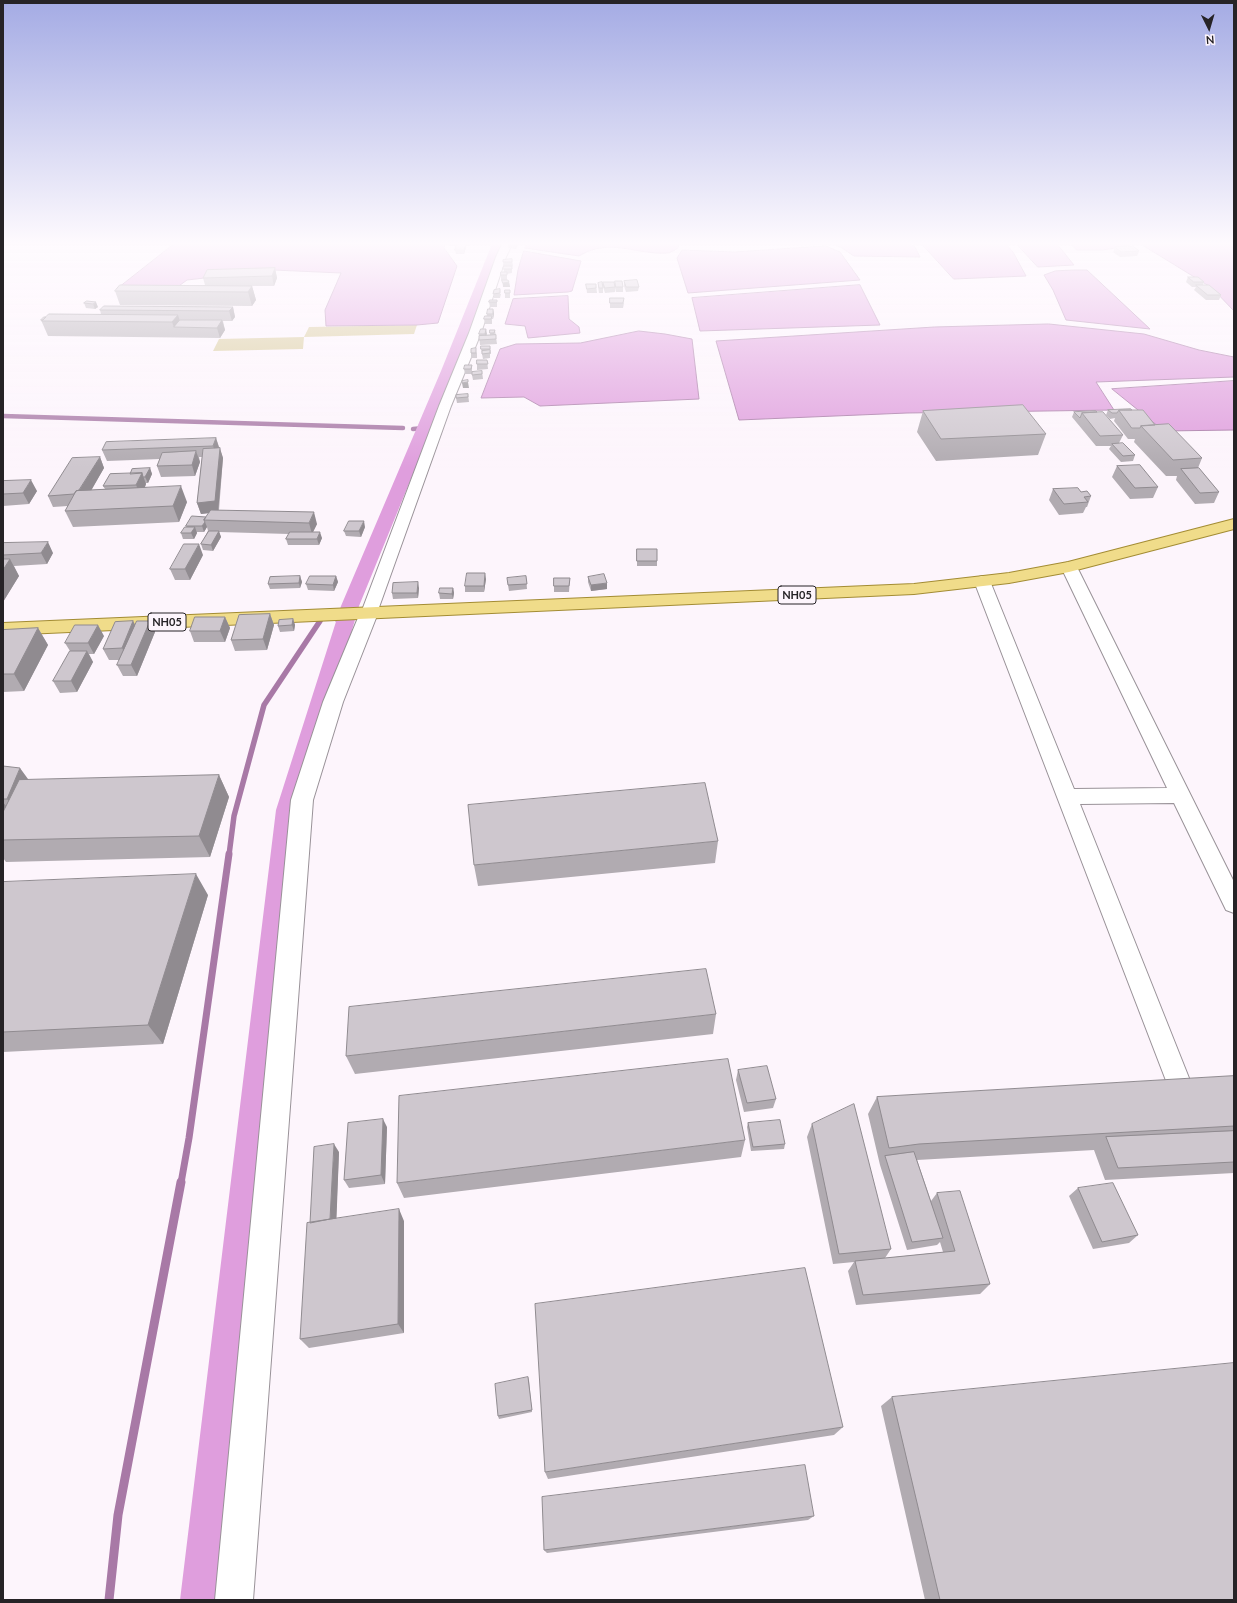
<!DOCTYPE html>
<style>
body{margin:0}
#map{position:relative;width:1237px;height:1603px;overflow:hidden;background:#fdf5fc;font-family:Lato,sans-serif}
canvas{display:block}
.frame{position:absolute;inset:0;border:4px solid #262326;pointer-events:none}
.north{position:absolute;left:1189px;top:8px;width:40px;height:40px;-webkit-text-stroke:3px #fdf5fc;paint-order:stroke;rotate:175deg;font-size:11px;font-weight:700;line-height:16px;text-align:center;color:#262326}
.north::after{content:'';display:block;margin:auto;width:14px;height:18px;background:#262326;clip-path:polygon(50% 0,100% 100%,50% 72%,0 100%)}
</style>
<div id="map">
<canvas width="1237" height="1603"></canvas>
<div class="frame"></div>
<div class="north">N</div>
</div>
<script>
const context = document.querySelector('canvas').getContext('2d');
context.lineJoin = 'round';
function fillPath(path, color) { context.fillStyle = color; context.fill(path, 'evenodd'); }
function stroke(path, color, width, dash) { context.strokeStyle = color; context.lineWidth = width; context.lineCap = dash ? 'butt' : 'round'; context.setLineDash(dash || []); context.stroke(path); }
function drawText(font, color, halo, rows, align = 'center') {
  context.font = font + ' Lato,sans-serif'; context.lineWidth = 3; context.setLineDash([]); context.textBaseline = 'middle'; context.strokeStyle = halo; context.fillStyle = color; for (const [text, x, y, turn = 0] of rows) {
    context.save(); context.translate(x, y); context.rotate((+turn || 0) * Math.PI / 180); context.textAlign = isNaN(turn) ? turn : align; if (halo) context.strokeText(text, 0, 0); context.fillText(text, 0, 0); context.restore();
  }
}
const green = new Path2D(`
 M417 325 414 334 304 337 303 349 213 351 219 339 304 337 309 327Z`);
const water = new Path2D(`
 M174 244H445L444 248 457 266 438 323 417 325 326 326 325 310 341 273 274 270 187 280 172 291 117 289Z
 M528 244H679L678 248C675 250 670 253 667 253 635 255 610 237 579 256L525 248Z
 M833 244H911L915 247 920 257 854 256 842 248Z
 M922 244H1006L1013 252 1026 276 954 279Z
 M1017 244H1057L1074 265 1038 267Z
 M1071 244H1125L1127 246 1103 250H1077Z
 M1141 244H1228L1234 248V311L1212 288Z
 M826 246 840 252 860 280 688 293 677 258 682 250 734 252Z
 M524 251 581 261 572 291 568 292 514 295 518 270Z
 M1074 270H1087L1150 329 1066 320 1053 290 1044 275 1055 271Z
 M860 285 880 325 700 331 692 298Z
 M568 296 569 319 579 327 580 333 528 338 525 326 505 324 513 299Z
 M1049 324 1144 334 1199 350 1234 357V377L1096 382 1114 410 907 413 739 420 716 341 934 327Z
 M639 331 665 334 692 339 699 399 540 406 524 397 481 398 500 349 516 344 580 343Z
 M1234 381V430L1164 431 1112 389Z`);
const streamFar3 = new Path2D(`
 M3 416 403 428
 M413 429 424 428`);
const streamFar2 = new Path2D(`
 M338 620H346
 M229 855 234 816 264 705 320 621`);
const streamFar1 = new Path2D(`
 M181 1183 189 1138 229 854`);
const stream = new Path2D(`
 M109 1600 118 1515 181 1182`);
const canal = new Path2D(`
 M492 244H504L455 371 359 606 300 810 220 1600H180L276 810 341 606 441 371Z`);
const minor = new Path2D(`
 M502 244H512L506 257 481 333 451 406 377 613 375 617 369 618 363 617 361 613 439 406 469 333 496 257Z
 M1069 562 1075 564 1077 567 1234 882V913L1226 910 1174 803 1080 804 1189 1078 1186 1086 1177 1090 1168 1086 1165 1078 974 581 976 578 982 576 988 578 990 581 1074 789 1167 788 1061 567 1063 564Z`);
const tertiary = new Path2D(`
 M369 607 375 609 378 613 343 702 313 800 253 1600H215L291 800 323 702 360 613 363 609Z`);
const primary = new Path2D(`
 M1234 519V529L1069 572 1009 583 914 594 3 635V623L914 584 1009 573 1068 562Z`);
const wall = new Path2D(`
 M450 244H469V246H466V248L464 254H456L455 250 456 246H450Z
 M508 244H518L516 249 508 248Z
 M1115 247 1139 251 1137 256 1120 257 1113 252Z
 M512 259 513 266H512V273L507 274V280L509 282 510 287H503L502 280H507H501V275L504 272 503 260Z
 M275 268 277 278 274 286H252L256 300 252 306 120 305 115 291 205 285 203 278Z
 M1188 277 1204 282 1203 285 1221 295 1219 300H1206L1194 290 1196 287H1192L1186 282Z
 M615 281 623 287V292H616L615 288V292L605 293 603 287V282L615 286Z
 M624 281 639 287 638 291 626 292 624 286Z
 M598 283 603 288V293H599L598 287Z
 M586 284H596L597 293H587Z
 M494 290 501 294 500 298H494Z
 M510 290V298H505V293Z
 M497 300V307H490L489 302Z
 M87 301 98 307 95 309 86 308 84 303Z
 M610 303H624L623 308H610Z
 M233 307 235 317 232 321H223L225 330 220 338 48 336 41 320 101 314 100 310Z
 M493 309 494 314 493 319H492V324H485L484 319 487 316V314Z
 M486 329V335H490V333L495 330 497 344 480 345 479 334Z
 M490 346 491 354H490V358L483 359 481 349Z
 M471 349 477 353V358H471Z
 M477 360H487L488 369 477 370Z
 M472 365V374H465L464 369Z
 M482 371 483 379 473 380 472 375Z
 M468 394 469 402 457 403 456 398Z
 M1108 410H1132L1155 425 1202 458 1198 468 1219 492 1214 503 1195 504 1176 480 1177 476H1166L1134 442 1135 439H1128L1114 421 1115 418 1110 419 1106 415Z
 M923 411 1046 434 1038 455 936 461 917 432Z
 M1074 412H1097L1123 435 1119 443 1135 455 1133 461 1121 462 1109 449 1111 446H1096L1072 417Z
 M216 438 223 458 219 510 317 524 313 532 322 538 319 545H288L286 539 289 534 219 532 221 537 213 551 203 550 201 544 208 531 207 527 204 532H197V533L194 539H183L181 533 187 527 186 526 206 517 209 513 201 514 197 503 202 457H199L200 462 195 476 161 477 157 466 160 459 107 461 102 450Z
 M100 457 104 468 91 490 105 489 103 486 150 468 152 474 148 483H146V484L145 487 187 502 179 522 73 527 65 511 68 506 53 507 48 496Z
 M1117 466 1158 487 1153 498 1130 499 1112 477Z
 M3 481 37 491 29 504 3 506Z
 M1053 489 1081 492 1091 496 1087 507H1086L1083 513 1059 515 1049 500Z
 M365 527 361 537 346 536 344 531Z
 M3 543 53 553 47 564 14 566 19 576 3 602Z
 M637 549 657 561V566H637Z
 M203 555 190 580H175L170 569Z
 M300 576 302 582 300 588 270 589 268 584Z
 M336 576 338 582 334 591 308 590 306 584Z
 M526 576 527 589 509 591 508 585Z
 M588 577 607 589 591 591 588 582Z
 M570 578 569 592H554V586Z
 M486 579 484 592H465V586Z
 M419 588 418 598 393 599 392 593Z
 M453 588 454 593 453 599H440L439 593Z
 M270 614 274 625 267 650 235 651 231 640Z
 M225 617 230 628 225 642H194L190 631Z
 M293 619 295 625 294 631 280 632 278 626Z
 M133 621 135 625 150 621 155 632 137 676H123L117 665 120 660H109L103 649Z
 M38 628 48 645 24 691 3 692V630Z
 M104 636 94 654H89L93 662 77 692 60 693 53 681 70 651 65 643Z
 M3 766 28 780 219 775 229 797 210 857 6 862 3 858Z
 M718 841 715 863 478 886 474 865Z
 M3 882 208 895 163 1044 3 1052Z
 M716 1014 713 1034 355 1074 346 1056Z
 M738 1070 776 1099 773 1108 744 1112 736 1080Z
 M1234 1076V1173L1105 1180 1094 1150 917 1160 931 1201 937 1193 990 1284 980 1294 856 1305 848 1271 854 1262 833 1264 807 1137 812 1124 891 1249 885 1258 943 1252 940 1242 937 1245 907 1250 880 1165 868 1114 877 1097Z
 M748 1123 785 1144 784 1149 751 1151 747 1127Z
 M387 1127 385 1184 349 1188 344 1180Z
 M745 1140 741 1157 404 1198 397 1183Z
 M339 1152 336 1219 404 1221V1333L309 1348 300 1339 310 1223Z
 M1078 1188 1138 1235 1129 1243 1093 1249 1069 1196Z
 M528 1377 529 1380 532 1412 499 1419 498 1416Z
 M892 1397 1234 1600H925L881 1406Z
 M843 1427 834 1435 548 1479 545 1472Z
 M814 1516 808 1520 547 1553 544 1550Z`);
const shadedWall = new Path2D(`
 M466 244V248L464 254V250Z
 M516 244H518L516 249Z
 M275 268 277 278 274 286 272 276Z
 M509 282 510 287H503V283Z
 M252 286 256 300 252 306 248 292Z
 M96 302 98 307 95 309 93 304Z
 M233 307 235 317 232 321 229 311Z
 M493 309 494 314 493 319Z
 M178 315 182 327H174L172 322Z
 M222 320 225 330 220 338 217 328Z
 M486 329 487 334 485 339V334Z
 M468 382 469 388H463L462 383Z
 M216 438 219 448 217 456 213 446Z
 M220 448 223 458 218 512 201 514 197 503Z
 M196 451 200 462 195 476 192 465Z
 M100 457 104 468 83 505 77 494Z
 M150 468 152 474 148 483 145 477Z
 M142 473 146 484 141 496 136 485Z
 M31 480 37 491 29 504 23 493Z
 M181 486 187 502 179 522 173 506Z
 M314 512 317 524 312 534 309 523Z
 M364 521 365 527 361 537 359 531Z
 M205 522 207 527 204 532 202 526Z
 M195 527 197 533 194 539 191 533Z
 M219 531 221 537 213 551 211 545Z
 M320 532 322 538 319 545 317 539Z
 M48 542 53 553 47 564 41 553Z
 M199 544 203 555 190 580 185 569Z
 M10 559 19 576 3 602V570Z
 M485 573 486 579 484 592V586Z
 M300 576 302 582 300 588 299 583Z
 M336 576 338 582 334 591 333 585Z
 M418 582 419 588 418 598 417 593Z
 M607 583V589L591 591V585Z
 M453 588 454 593 453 599 452 594Z
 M270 614 274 625 267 650 263 639Z
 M225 617 230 628 225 642 220 631Z
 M293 619 295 625 294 631 292 625Z
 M133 621 139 632 128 659 122 648Z
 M150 621 155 632 137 676 131 665Z
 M98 625 104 636 94 654 88 643Z
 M38 628 48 645 24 691 14 674Z
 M87 651 93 662 77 692 71 681Z
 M20 768 36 790 23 821 7 799Z
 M219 775 229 797 210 857 199 836Z
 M3 802 17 821 3 840Z
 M196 874 208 895 163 1044 148 1025Z
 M383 1119 387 1127 385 1184 381 1175Z
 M334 1144 339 1152 336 1231 330 1223Z
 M399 1209 404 1221V1333L398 1324Z`);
const building = new Path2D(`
 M457 244H466L464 250H455Z
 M1133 246 1139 251 1121 252 1115 247Z
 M512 259V262H503V260Z
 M504 266H512V269H503Z
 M275 268 272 276 203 278 207 270Z
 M501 272H507V275H501Z
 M1188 277H1198L1204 282H1194Z
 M502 280H508L509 282 503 283Z
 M637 280 639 287H626L624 281Z
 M615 281H622L623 287H616Z
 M602 282 603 288H599L598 283Z
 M603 282H614L615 287 605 288Z
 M586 284H596V288L587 289Z
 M120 285 252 286 248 292 115 291Z
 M1196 285H1209L1221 295H1208Z
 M500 289V293L493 294 494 290Z
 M505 290H510V293H505Z
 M610 298H624L623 303H610Z
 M490 300H497V302H489Z
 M87 301 96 302 93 304 84 303Z
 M104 306 233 307 229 311 100 310Z
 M488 309H493V314H487Z
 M49 314 178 315 172 322 42 321Z
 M485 316H492L491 319H484Z
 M44 317H46L43 320H41Z
 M180 320H222L217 328 174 327Z
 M481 329H486L485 334H479Z
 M490 330H495L494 333H490Z
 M496 335V339L479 340V336Z
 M481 346H490V349H481Z
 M476 348V353H471V349Z
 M490 350V353L482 354V351Z
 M477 360H487L488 364H477Z
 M465 365H472L471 369H464Z
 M482 371V374L472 375V372Z
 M468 380V382L462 383V381Z
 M468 394V397L456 398V395Z
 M1023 405 1046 434 941 439 923 411Z
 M1131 409 1132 410H1119L1117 413H1112L1108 410Z
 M1119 410H1143L1155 425 1141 426 1140 428H1132Z
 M1096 411 1097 412 1082 413 1080 418 1074 412Z
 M1103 412 1123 435 1100 436 1082 413Z
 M1169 424 1202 458 1173 460 1141 426Z
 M216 438 213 446 102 450 106 442Z
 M1123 443 1135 455 1123 456 1112 444Z
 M220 448 215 501 197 503 203 449Z
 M196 451 192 465 157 466 162 453Z
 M100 457 79 490 76 491 74 494 48 496 72 458Z
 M1140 465 1158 487 1135 488 1117 466Z
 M150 468 145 477H143L142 473 130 474 132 469Z
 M1199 468 1219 492 1200 493 1181 469Z
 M142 473 136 485 103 486 110 474Z
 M31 480 23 493 3 494V481Z
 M181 486 173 506 65 511 76 491Z
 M1078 488 1081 492 1087 491 1091 496 1084 497 1088 502 1064 504 1053 489Z
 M211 510 314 512 309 523 204 520Z
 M192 516 206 517 204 520 205 522 202 526H186Z
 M349 521H364L359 531H344Z
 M185 527H195L191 533H181Z
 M209 531H219L211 545 201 544Z
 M290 532H320L317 539H286Z
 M48 542 41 553 3 555V543Z
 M184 544H199L185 569H170Z
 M637 549H657V561H637Z
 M3 559H10L3 570Z
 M467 573H485L484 586H465Z
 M604 574 607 583 591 585 588 577Z
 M300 576 299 583 268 584 270 577Z
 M310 576H336L333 585 306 584Z
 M526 576 527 584 508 585 507 578Z
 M554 578H570L569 586H554Z
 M418 582 417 593H392L393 583Z
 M440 588H453L452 594 439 593Z
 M270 614 263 639 231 640 239 615Z
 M195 617H225L220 631H190Z
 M293 619 292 625 278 626 279 620Z
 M133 621 122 648 103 649 115 622Z
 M137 621H150L131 665H117Z
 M75 625H98L88 643H65Z
 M38 628 14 674H3V630Z
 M70 651H87L71 681H53Z
 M3 766 20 768 7 799H3Z
 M219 775 199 836 3 840V812L19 780Z
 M705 783 718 841 474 865 468 805Z
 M196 874 148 1025 3 1032V882Z
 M706 969 716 1014 346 1056 349 1007Z
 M728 1059 745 1140 397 1183 399 1096Z
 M767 1066 776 1099 747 1103 738 1070Z
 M1234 1076V1126L919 1144 889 1148 877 1097Z
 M854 1104 891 1249 839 1254 812 1124Z
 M383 1119 381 1175 344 1180 348 1123Z
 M780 1120 785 1144 753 1147 748 1123Z
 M1234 1131V1162L1118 1168 1106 1137Z
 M334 1144 330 1219 310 1223 314 1147Z
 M914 1152 943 1238 912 1242 885 1156Z
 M1113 1183 1138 1235 1102 1242 1078 1188Z
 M960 1191 990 1284 863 1295 855 1261 955 1251 937 1193Z
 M399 1209 398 1324 300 1339 307 1223Z
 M805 1268 843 1427 545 1472 535 1304Z
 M1234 1363V1600H940L892 1397Z
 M528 1377 532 1410 498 1416 495 1384Z
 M805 1465 814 1516 544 1550 542 1497Z`);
const shields = [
 [797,595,38],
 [167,622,38]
];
const shieldNames = [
 ["NH05",797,595],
 ["NH05",167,622]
];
fillPath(green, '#d6c895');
fillPath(water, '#df9edd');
stroke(water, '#a879a6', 1);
stroke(streamFar3, '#a879a6', 4.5);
stroke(streamFar2, '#a879a6', 5.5);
stroke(streamFar1, '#a879a6', 7);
stroke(stream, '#a879a6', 9);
fillPath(canal, '#df9edd');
stroke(minor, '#999298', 2);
stroke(tertiary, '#999298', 2);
stroke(primary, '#a38c34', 2);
fillPath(minor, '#fff');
fillPath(tertiary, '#fff');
fillPath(primary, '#f0dc8a');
fillPath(wall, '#b1abb1');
fillPath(shadedWall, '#908b90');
fillPath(building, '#cec7ce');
stroke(building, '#908b90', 1);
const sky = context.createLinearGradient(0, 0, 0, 468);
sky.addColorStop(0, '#a4abe4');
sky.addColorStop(0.52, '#fefafe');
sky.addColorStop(1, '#fefafe00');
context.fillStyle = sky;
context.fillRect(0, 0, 1237, 468);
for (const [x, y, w] of shields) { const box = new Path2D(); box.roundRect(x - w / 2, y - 9, w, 18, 3); context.fillStyle = '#fdf5fc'; context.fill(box); stroke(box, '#262326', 1); }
drawText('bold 11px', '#262326', null, shieldNames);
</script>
